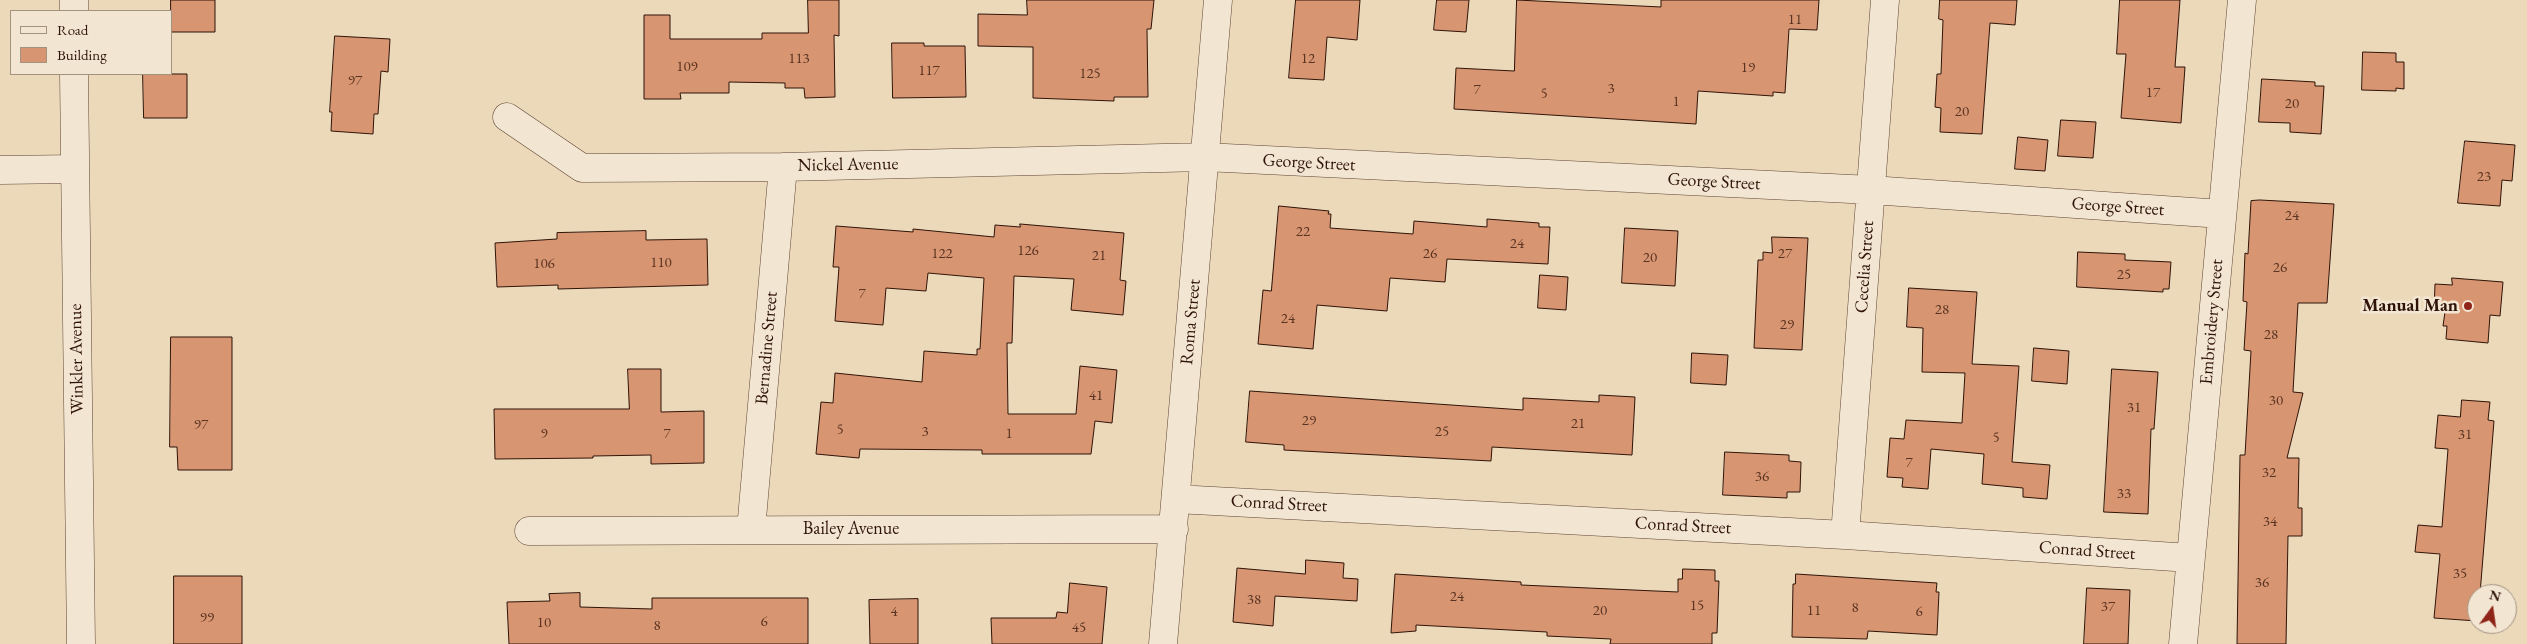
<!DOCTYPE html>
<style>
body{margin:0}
#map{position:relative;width:2527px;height:644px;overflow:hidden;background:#ebd9ba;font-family:"EB Garamond",serif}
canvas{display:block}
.legend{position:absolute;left:10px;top:10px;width:162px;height:65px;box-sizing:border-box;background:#f2e6d2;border:1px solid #a49281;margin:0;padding:6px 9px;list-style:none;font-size:15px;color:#2f1308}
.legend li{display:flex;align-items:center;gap:10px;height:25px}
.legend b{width:25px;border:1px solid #a49281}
.north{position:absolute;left:2467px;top:584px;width:50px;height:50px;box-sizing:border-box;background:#f2e6d2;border:1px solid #a49281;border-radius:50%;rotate:14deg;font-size:14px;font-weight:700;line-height:20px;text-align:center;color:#2f1308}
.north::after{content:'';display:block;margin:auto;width:18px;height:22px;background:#8f2418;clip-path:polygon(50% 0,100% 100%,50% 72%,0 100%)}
</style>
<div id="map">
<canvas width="2527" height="644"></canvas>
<ul class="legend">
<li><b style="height:6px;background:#f2e6d2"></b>Road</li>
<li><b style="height:14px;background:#d89571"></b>Building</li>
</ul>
<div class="north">N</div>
</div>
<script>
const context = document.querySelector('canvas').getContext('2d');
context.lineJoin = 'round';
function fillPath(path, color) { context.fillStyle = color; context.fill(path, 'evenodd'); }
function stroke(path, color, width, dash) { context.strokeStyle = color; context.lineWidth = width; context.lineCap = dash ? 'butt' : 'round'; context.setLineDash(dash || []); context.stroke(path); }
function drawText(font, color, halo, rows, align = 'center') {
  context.font = font + ' "EB Garamond",serif'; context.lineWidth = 5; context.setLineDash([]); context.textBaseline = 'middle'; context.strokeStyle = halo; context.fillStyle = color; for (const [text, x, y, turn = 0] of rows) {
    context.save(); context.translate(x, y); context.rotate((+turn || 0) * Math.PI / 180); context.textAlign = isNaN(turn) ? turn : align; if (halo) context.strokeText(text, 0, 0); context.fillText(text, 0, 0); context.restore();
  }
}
const building = new Path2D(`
 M171 0H215V32H171Z
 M808 0H839V36L834 35 835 97 805 98 804 88H785V83L729 82V93H680L681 99H644V15H670V39H762V33H808Z
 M1027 0H1154L1151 29H1147L1148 97H1114V101L1033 98V47L978 46V14L1027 15Z
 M1296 0H1360L1357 40 1327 37 1324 80 1289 78Z
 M1437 0H1469L1466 32 1434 30Z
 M1517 0 1661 7V0H1819L1817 30 1789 29 1785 93 1773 92V96L1698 91 1696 124 1454 109 1456 68 1514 71Z
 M1940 0H2017L2015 25 1990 23 1982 134 1940 132 1941 108 1935 107 1937 74H1941L1943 20 1939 19Z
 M2120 0H2180L2175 67H2185L2181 123 2121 118 2126 54H2117Z
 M335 36 390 39 388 72 381 71 378 114H374L373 134 331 131 332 112H330Z
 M892 43H924V46H965L966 97 893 98Z
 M2363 52 2396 53V62H2404V89L2396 88V91L2362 90Z
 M143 74H187V118H144Z
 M2262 79 2315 82V86H2324L2321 134 2290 132V123L2259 122Z
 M2061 120 2096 122 2093 158 2058 156Z
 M2018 137 2048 140 2045 171 2015 169Z
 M2465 141 2515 145 2512 181 2502 180 2500 206 2458 203Z
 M2260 200 2334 204 2327 303H2298L2293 392 2303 393 2287 458H2299L2298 508H2302V536H2288L2286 644H2237L2240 455H2245L2251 351 2244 350 2247 302 2243 301 2245 253 2248 254 2251 201Z
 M1279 206 1329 211 1328 214H1331L1330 228 1413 234 1414 221 1487 227V219L1539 223V227H1550L1548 264 1447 259 1445 282 1390 278 1387 311 1317 305 1313 349 1258 344 1263 290 1271 291Z
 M1020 224 1124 233 1120 280 1126 281 1123 315 1071 310 1074 279 1014 276 1012 343H1007L1008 414H1076L1080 366 1117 370 1112 423 1095 421 1091 454H982V450L860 449 859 458 816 454 821 402 833 403 835 373 922 382 924 351 977 355V349H980L984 278 928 273 926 291 886 288 883 325 835 321 839 267H833L836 226 913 232V229L994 237 995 225 1020 227Z
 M1625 228 1678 231 1675 286 1622 283Z
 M646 231V240L707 239 708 285 558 289V285L497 287 495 243 557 239V233Z
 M1772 237 1808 238 1802 350 1754 348 1758 260H1763V252L1772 253Z
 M2078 252 2125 254V260L2171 262 2169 289H2163V292L2077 287Z
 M1540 275 1568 277 1566 310 1538 308Z
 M2452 278 2503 282 2500 316 2490 315 2488 343 2446 339 2447 326H2443L2445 312 2434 311 2435 284 2452 285Z
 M1909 288 1977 292 1972 364 2019 366 2012 462 2050 465 2047 499 2023 497V488L1982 484 1984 454 1931 449 1928 489 1902 487 1903 478 1887 477 1890 438 1904 439 1906 420 1962 423 1965 373 1922 372 1923 328 1907 327Z
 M171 337H232V470H178L177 447H170Z
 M2034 348 2069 351 2067 384 2032 381Z
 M1692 353 1728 355 1726 385 1691 383Z
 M628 369H661V412L704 411V463L651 464V455L593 456V458L495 459 494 409H629Z
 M2112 369 2158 372 2154 429H2151L2148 514 2104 512Z
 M1250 391 1523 410V398L1599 402V395L1635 397 1632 455 1492 447 1491 461 1284 450V445L1246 442Z
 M2462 400 2490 402 2488 420 2494 421 2480 594H2477V621L2434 618 2440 554 2415 552 2418 525 2442 527 2448 449 2435 448 2438 415 2460 417Z
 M1725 452 1789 455V461L1801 462 1800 492H1787V498L1723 495Z
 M1306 560 1344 563 1343 578 1358 579 1357 601 1275 596 1273 626 1233 622 1237 568 1305 574Z
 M1683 569 1715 570V581H1719L1717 633H1712V644H1610L1611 639 1547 636V632L1416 625V631L1391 633 1395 574 1521 582V585L1678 592V579H1682Z
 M1796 574 1937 583 1936 592H1939L1937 635 1868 631 1867 639 1792 637 1793 584H1795Z
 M174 576H242V644H174Z
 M1070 583 1107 587 1102 644H992L991 618H1056L1057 612 1067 613Z
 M2087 588 2130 590 2128 644H2084Z
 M580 593V607L652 609V598H808V644H509L507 602 550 601 549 594Z
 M918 599V644H870L869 600Z`);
const minor = new Path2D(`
 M74 0V11
 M74 74 81 644
 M507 117 582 168 783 167 1205 157 1871 190 2222 214
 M0 170 75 169
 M1176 499 1845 535 2190 558
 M751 530 783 167
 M529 531 1174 529
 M1845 535 1885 0
 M1163 644 1218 0
 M2183 644 2242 0`);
const markers = [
 [2468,306,5,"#8f2418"]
];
const numberNames = [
 ["11",1795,20],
 ["113",799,59],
 ["12",1308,59],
 ["109",687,67],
 ["19",1748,68],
 ["117",929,71],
 ["125",1090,74],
 ["97",355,81],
 ["3",1611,89],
 ["7",1477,90],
 ["17",2153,93],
 ["5",1544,94],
 ["1",1676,102],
 ["20",2292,104],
 ["20",1962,112],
 ["23",2484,177],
 ["24",2292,216],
 ["22",1303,232],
 ["24",1517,244],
 ["126",1028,251],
 ["122",942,254],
 ["26",1430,254],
 ["27",1785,254],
 ["21",1099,256],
 ["20",1650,258],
 ["110",661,263],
 ["106",544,264],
 ["26",2280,268],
 ["25",2124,275],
 ["7",862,294],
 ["28",1942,310],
 ["24",1288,319],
 ["29",1787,325],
 ["28",2271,335],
 ["41",1096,396],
 ["30",2276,401],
 ["31",2134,408],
 ["29",1309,421],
 ["21",1578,424],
 ["97",201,425],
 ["5",840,430],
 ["3",925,432],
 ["25",1442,432],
 ["9",544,434],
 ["7",667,434],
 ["1",1009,434],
 ["31",2465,435],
 ["5",1996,438],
 ["7",1909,463],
 ["32",2269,473],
 ["36",1762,477],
 ["33",2124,494],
 ["34",2270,522],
 ["35",2460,574],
 ["36",2262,583],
 ["24",1457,597],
 ["38",1254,600],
 ["15",1697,606],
 ["37",2108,607],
 ["8",1855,608],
 ["20",1600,611],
 ["11",1814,611],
 ["4",894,612],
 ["6",1919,612],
 ["99",207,618],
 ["6",764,622],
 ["10",544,623],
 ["8",657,626],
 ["45",1079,628]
];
const streetNames = [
 ["George Street",1309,163,3],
 ["Nickel Avenue",848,165,-1],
 ["George Street",1714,182,3],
 ["George Street",2118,207,4],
 ["Cecelia Street",1865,267,-86],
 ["Roma Street",1191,322,-85],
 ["Embroidery Street",2212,322,-85],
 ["Bernadine Street",767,348,-85],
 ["Winkler Avenue",77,359,-91],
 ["Conrad Street",1279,504,3],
 ["Conrad Street",1683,526,3],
 ["Bailey Avenue",851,529],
 ["Conrad Street",2087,551,4]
];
const poiNames = [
 ["Manual Man",2458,306]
];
fillPath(building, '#d89571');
stroke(building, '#2f1308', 1);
stroke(minor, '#5e4434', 29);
stroke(minor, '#f2e6d2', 28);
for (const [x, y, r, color] of markers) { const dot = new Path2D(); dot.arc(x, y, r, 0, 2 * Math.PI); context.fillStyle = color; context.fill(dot); stroke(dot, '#f2e6d2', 2); }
drawText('15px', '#593422', null, numberNames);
drawText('18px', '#2f1308', '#f2e6d2', streetNames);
drawText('bold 18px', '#2f1308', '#f2e6d2', poiNames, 'right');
</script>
